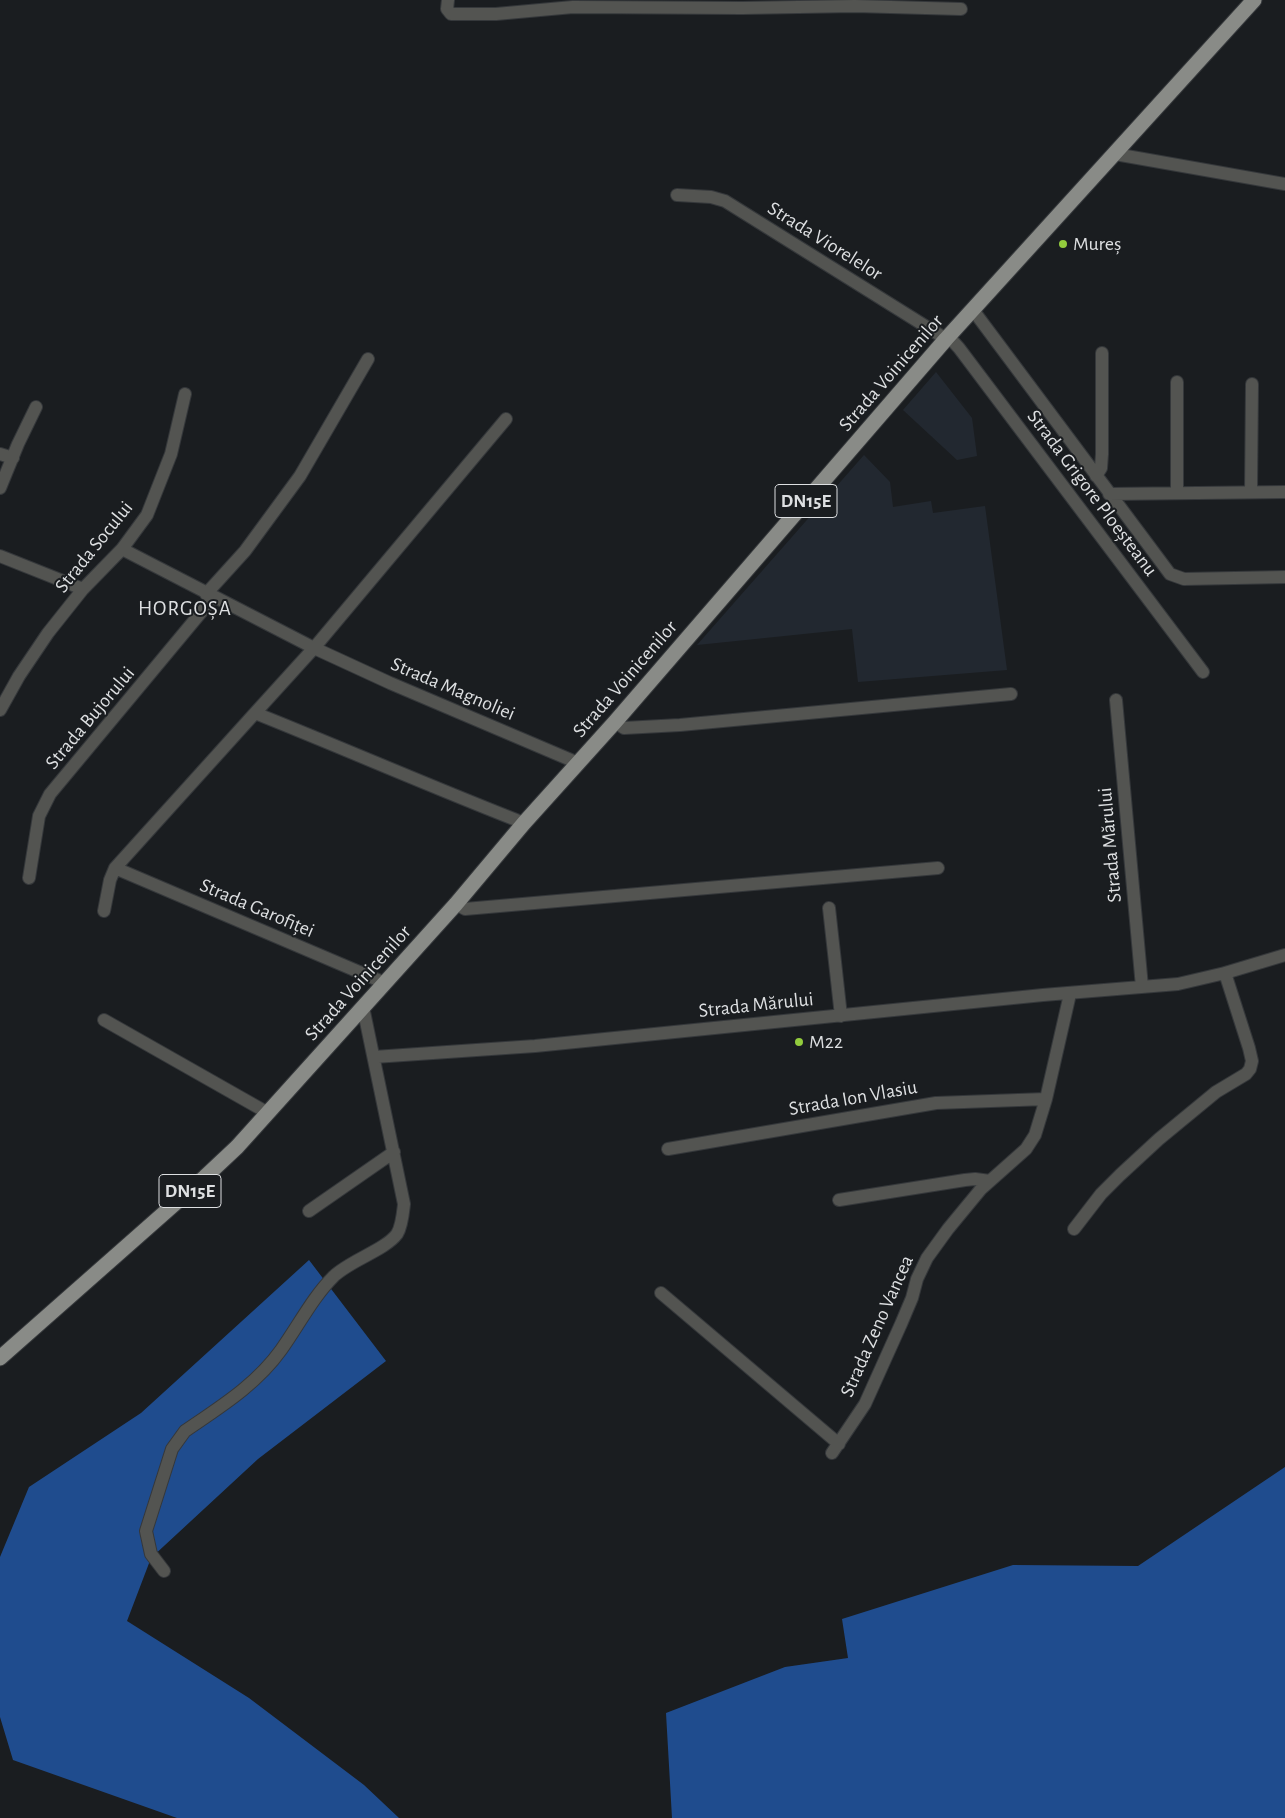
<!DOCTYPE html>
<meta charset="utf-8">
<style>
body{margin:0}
canvas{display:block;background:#1a1d20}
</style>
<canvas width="1285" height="1818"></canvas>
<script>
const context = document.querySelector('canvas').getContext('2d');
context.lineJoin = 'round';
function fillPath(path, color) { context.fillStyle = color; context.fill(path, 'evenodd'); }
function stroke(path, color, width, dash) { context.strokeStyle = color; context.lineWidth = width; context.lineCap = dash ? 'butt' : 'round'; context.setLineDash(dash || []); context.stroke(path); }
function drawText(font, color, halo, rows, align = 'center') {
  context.font = font + ' "Alegreya Sans",sans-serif'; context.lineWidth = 4; context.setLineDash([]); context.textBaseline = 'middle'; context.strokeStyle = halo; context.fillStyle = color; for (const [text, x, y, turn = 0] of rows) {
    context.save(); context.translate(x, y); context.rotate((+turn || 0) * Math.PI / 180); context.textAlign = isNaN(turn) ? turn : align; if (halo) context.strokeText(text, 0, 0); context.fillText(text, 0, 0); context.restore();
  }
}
const built = new Path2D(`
 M936 372 972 418 977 456 957 460 903 410Z
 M864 455 890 482 893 507 931 501 933 513 985 506 1007 670 858 682 852 629 697 645Z`);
const forest = new Path2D(`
 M309 1260 386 1361 258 1459 151 1558 127 1621 249 1698 364 1785 399 1818H177L13 1760 0 1717V1557L29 1487 141 1413Z
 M1285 1467V1818H672L666 1713 785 1667 848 1658 842 1619 1013 1565 1138 1566Z`);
const minor = new Path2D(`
 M448 0 447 9 451 14H496L573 7 742 8 855 6 961 9
 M1115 154 1285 184
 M677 195 711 197 725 201 946 339
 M973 310 1170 574 1184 579 1285 577
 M949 337 959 348 1203 672
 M0 454 13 458
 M1096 476 1101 468 1102 454V353
 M0 488 18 444 36 407
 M1251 492 1252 384
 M1177 493V382
 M1109 494 1285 492
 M122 549 314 648 390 683 578 763
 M0 556 83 589
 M206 594 245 551 300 476 368 359
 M1116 700 1142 987
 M0 710 19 676 48 633 83 589 122 549 147 515 171 454 185 394
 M255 713 314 648 506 419
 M615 722 624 728 680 725 1011 694
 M115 868 385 983
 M29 878 39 816 50 794 213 598
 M456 904 465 909 938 868
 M829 908 841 1016
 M104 911 110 880 115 868 255 713C345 749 434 788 524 823
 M104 1020 268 1113
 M374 1057 535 1046 1043 995 1178 984 1225 973 1285 955
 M668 1149 936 1103 1046 1099
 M839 1200 965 1180 975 1179 990 1181
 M309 1211 394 1152
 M1074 1229 1101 1194 1120 1175 1159 1139 1216 1092 1246 1074 1250 1069 1252 1061 1249 1048 1225 973
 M661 1293 839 1444
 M832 1453 865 1404 901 1324 912 1298 917 1279 927 1258 948 1229 981 1189 1026 1149 1035 1135 1046 1099 1070 994
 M164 1571 151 1554 146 1531 172 1449 185 1431C220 1407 256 1385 281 1350 299 1325 312 1298 334 1276 351 1260 385 1250 397 1234 402 1226 403 1213 404 1204L363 1007`);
const major = new Path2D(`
 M0 1358 205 1177 237 1147 456 904 524 823 615 722 946 339 1254 0`);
const markers = [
 [1063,244,5,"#93cc3d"],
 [799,1042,5,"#93cc3d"]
];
const shields = [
 [806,501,62],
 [190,1191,62]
];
const shieldNames = [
 ["DN15E",806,501],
 ["DN15E",190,1191]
];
const streetNames = [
 ["Strada Viorelelor",825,241,32],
 ["Strada Voinicenilor",891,373,-49],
 ["Strada Grigore Ploeșteanu",1092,493,53],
 ["Strada Socului",94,547,-51],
 ["Strada Voinicenilor",625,679,-49],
 ["Strada Magnoliei",453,689,23],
 ["Strada Bujorului",90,718,-50],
 ["Strada Mărului",1110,845,-95],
 ["Strada Garofiței",257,908,23],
 ["Strada Voinicenilor",358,983,-48],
 ["Strada Mărului",756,1005,-6],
 ["Strada Ion Vlasiu",853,1098,-10],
 ["Strada Zeno Vancea",877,1326,-66]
];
const poiNames = [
 ["Mureș",1073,244],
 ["M22",809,1042]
];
const neighbourhoodNames = [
 ["HORGOȘA",185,609]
];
fillPath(built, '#222830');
fillPath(forest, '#1f4c8e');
stroke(minor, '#35383b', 14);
stroke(major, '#35383b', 17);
stroke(minor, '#535451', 12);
stroke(major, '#898b87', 15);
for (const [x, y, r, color] of markers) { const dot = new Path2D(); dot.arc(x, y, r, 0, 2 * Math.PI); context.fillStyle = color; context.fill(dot); stroke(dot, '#1a1d20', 2); }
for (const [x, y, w] of shields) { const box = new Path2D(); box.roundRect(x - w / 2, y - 16.5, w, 33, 4); context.fillStyle = '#1a1d20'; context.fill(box); stroke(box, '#dddfe1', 1); }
drawText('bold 19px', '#dddfe1', null, shieldNames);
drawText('20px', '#dddfe1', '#1a1d20', streetNames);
drawText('20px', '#dddfe1', '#1a1d20', poiNames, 'left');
context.letterSpacing = '1px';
drawText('21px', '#dddfe1', '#1a1d20', neighbourhoodNames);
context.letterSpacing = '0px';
</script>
